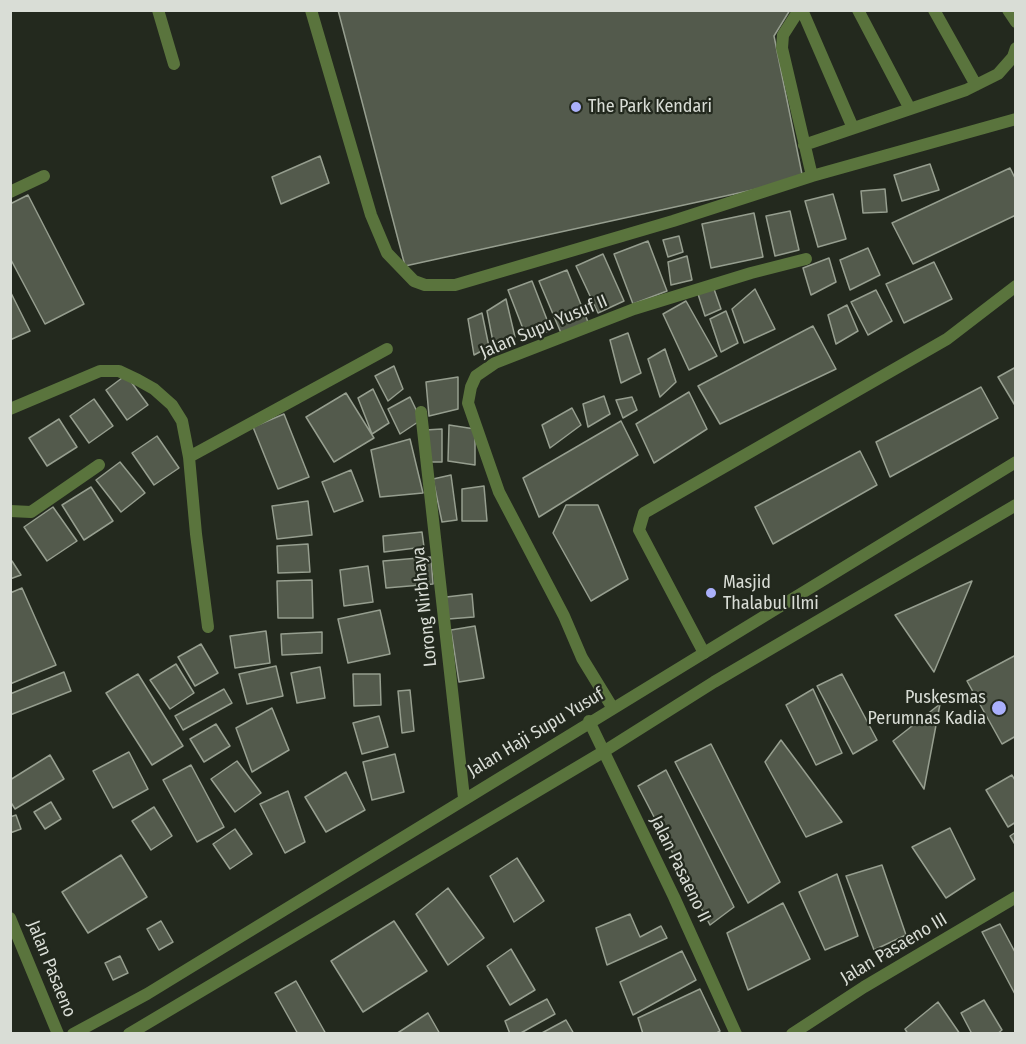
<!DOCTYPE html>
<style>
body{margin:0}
#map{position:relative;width:1026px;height:1044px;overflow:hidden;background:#23291e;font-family:"Fira Sans Condensed",sans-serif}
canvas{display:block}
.frame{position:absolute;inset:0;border:12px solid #d9ddd6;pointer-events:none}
</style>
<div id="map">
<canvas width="1026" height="1044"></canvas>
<div class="frame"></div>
</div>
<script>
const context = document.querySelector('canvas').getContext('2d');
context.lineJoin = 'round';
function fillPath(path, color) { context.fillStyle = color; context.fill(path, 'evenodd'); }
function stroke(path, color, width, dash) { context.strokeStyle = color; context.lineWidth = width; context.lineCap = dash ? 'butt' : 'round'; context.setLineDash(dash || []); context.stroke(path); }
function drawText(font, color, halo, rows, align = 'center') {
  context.font = font + ' "Fira Sans Condensed",sans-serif'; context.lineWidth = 4.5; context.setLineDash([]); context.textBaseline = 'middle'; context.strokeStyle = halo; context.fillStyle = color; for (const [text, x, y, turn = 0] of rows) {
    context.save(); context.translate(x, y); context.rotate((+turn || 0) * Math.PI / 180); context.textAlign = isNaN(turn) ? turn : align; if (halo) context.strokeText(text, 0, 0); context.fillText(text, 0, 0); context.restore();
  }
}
const building = new Path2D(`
 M338 10H790L774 36 803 179 405 266Z
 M320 156 329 183 281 204 272 177Z
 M930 164 939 190 902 201 894 175Z
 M1010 168 1016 180V215L913 264 892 223Z
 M885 189 887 212 863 213 861 191Z
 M833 194 846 239 818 247 805 201Z
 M28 195 84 304 45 324 10 258V204Z
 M790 211 799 250 775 256 766 216Z
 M754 213 763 257 711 268 702 224Z
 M679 236 683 252 668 257 663 240Z
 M648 241 667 291 633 304 614 254Z
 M868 248 880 275 850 290 840 260Z
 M603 254 624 301 598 313 576 266Z
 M687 256 692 280 671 285 668 262Z
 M829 258 836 282 811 295 803 268Z
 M934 262 952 299 904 323 886 284Z
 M567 270 588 322 561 333 539 281Z
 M532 281 551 330 527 339 508 290Z
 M714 289 721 309 705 316 698 294Z
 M755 289 775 329 744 343 732 309Z
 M876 290 892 321 868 335 851 302Z
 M10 291 30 331 10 340Z
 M506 299 515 337 494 347 487 311Z
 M686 301 717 356 689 370 663 314Z
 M847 305 858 331 836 344 828 315Z
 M726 311 738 343 721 352 710 319Z
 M482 313 489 347 474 355 468 319Z
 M813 326 836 369 720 424 698 386Z
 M628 333 641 373 621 383 610 340Z
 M665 349 676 382 660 397 648 359Z
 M394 366 403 389 388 401 375 376Z
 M1016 367V407L998 377Z
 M126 375 148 405 127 420 106 390Z
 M458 377V409L429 416 426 382Z
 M981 387 998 418 890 477 876 442Z
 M373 389 389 423 372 434 358 398Z
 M689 392 707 429 654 463 636 424Z
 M346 393 374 438 334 462 306 417Z
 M604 396 610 414 588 427 583 404Z
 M410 397 421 420 400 434 388 409Z
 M632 397 637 410 623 418 616 400Z
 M94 399 113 426 89 443 70 416Z
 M572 408 581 425 550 448 542 425Z
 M284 414 309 477 278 489 253 427Z
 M59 419 77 447 47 466 29 438Z
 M621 421 638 455 539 517 523 478Z
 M449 425 475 429V465L448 461Z
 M442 429V462H425V430Z
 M157 436 179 468 154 485 132 453Z
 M410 439 423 493 380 497 371 450Z
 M860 451 877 485 773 544 755 507Z
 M120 462 145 493 121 512 96 480Z
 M351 470 363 501 334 512 322 482Z
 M451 475 457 520 442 522 433 479Z
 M484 486 487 521H462V489Z
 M91 487 113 521 84 540 62 505Z
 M308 501 312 535 277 539 272 506Z
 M566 505H598L628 579 591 601 553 533Z
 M53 507 77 541 47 561 24 527Z
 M422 532 424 547 384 552 383 536Z
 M308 544 310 572 278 573 277 546Z
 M431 557 433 584 386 588 383 561Z
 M12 561 21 575 10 579V562Z
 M368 566 373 602 344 606 340 570Z
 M312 580 313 618H278L277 581Z
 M972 581 934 672 895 615Z
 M22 588 56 665 10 684V593Z
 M472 594 474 617 448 619 446 597Z
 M380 610 390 654 348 663 338 619Z
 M475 626 484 678 459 682 451 630Z
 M266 631 270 663 235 668 230 636Z
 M322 632V653L282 655 281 634Z
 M201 644 218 673 195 686 178 657Z
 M1016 655V736L1002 744 967 681Z
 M176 664 194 693 170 709 150 680Z
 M276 666 283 696 247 704 239 674Z
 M320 667 325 698 297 703 291 673Z
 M64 672 71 691 10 715V694Z
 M138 674 183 746 152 765 106 693Z
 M353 674H380L381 705 354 706Z
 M842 674 877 740 853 754 817 686Z
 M224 689 232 703 183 730 175 716Z
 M813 689 842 753 816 765 786 705Z
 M410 690 414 731 402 733 398 691Z
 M940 704 924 789 893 741Z
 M272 708 289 750 252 772 236 728Z
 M379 716 388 747 362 754 353 723Z
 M216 724 230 746 204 762 190 739Z
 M781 740 842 822 806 837 765 762Z
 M711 744 780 882 748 903 675 762Z
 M129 752 148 789 113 808 93 771Z
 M395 754 404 792 372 800 363 762Z
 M50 755 64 779 15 809 10 801V780Z
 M237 761 261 793 235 812 211 779Z
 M191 765 224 827 197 842 163 780Z
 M666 770 734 907 710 925 638 786Z
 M346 772 365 810 326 832 305 797Z
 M1012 775 1016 782V822L1008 827 986 790Z
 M288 791 305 842 285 853 260 804Z
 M51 802 61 819 45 829 34 812Z
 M154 807 172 836 151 850 132 821Z
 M16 815 21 829 10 833V817Z
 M950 828 975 879 946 898 912 847Z
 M235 829 252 854 230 869 213 844Z
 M1016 832V846L1010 836Z
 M121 855 147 897 88 933 62 892Z
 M517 858 544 901 514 922 490 876Z
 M882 865 906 935 874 950 846 876Z
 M837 874 858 936 825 950 799 892Z
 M448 888 484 938 448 965 416 914Z
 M783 903 810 959 748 990 727 933Z
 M630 914 640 937 661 926 667 938 607 965 596 928Z
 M161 921 173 942 159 950 147 929Z
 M394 921 427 971 363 1012 331 961Z
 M1000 924 1016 954V996L982 932Z
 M511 949 535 990 510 1005 487 966Z
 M682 951 696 980 633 1015 620 982Z
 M120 956 128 973 113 980 105 963Z
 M296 981 326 1034H298L275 993Z
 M700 989 720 1031 715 1034H643L638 1018Z
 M547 999 555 1014 519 1034H510L505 1021Z
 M984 1000 1002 1030 997 1034H972L961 1013Z
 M938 1002 960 1034H908L905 1029Z
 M428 1013 440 1034H396Z
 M566 1020 574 1034H540Z`);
const service = new Path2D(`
 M158 10 174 64
 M311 10 371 215 387 253 414 281 425 285H455L673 221 812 176 1016 119
 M799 10 783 35 782 48 812 176
 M802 10 853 128
 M858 10 910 109
 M934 10 976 85
 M1008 10 1016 22
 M804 145 966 90 998 74 1013 57 1016 48
 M10 192 44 176
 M704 653 639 530 644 513 947 339 1016 286`);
const minor = new Path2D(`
 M10 409 100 371H119L138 380 154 389 172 405 182 421 189 457 196 534 208 627
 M421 412 464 798
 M189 457 387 349
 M10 511 31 512 99 465
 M612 707 582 658 564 616 499 492 468 403 471 387 476 376 495 363 634 309 751 273 806 259
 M589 721 674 897 736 1034
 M10 918 58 1034
 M73 1034 147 994C436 816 726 639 1016 462
 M129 1034 603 752 714 682 1016 505
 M792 1034 864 987 1016 897`);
const markers = [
 [576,107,6,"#aab0fb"],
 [711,593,6,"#aab0fb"],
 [999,708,8,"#aab0fb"]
];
const poiNames = [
 ["The Park Kendari",588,107],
 ["Masjid",723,583],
 ["Thalabul Ilmi",723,604],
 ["Puskesmas",986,698,"right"],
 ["Perumnas Kadia",986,719,"right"]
];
const streetNames = [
 ["Jalan Supu Yusuf II",544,327,-23],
 ["Lorong Nirbhaya",425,607,-96],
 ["Jalan Haji Supu Yusuf",536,733,-31],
 ["Jalan Pasaeno II",680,869,64],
 ["Jalan Pasaeno III",894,949,-31],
 ["Jalan Pasaeno",51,969,68]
];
fillPath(building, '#535a4c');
stroke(building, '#969e8f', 1.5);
stroke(service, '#5a743d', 12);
stroke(minor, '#5a743d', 12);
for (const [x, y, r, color] of markers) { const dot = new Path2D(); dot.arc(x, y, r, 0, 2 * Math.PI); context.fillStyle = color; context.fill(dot); stroke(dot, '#23291e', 2); }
drawText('18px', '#d9ddd6', '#23291e', poiNames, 'left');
drawText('18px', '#d9ddd6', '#23291e', streetNames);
</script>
